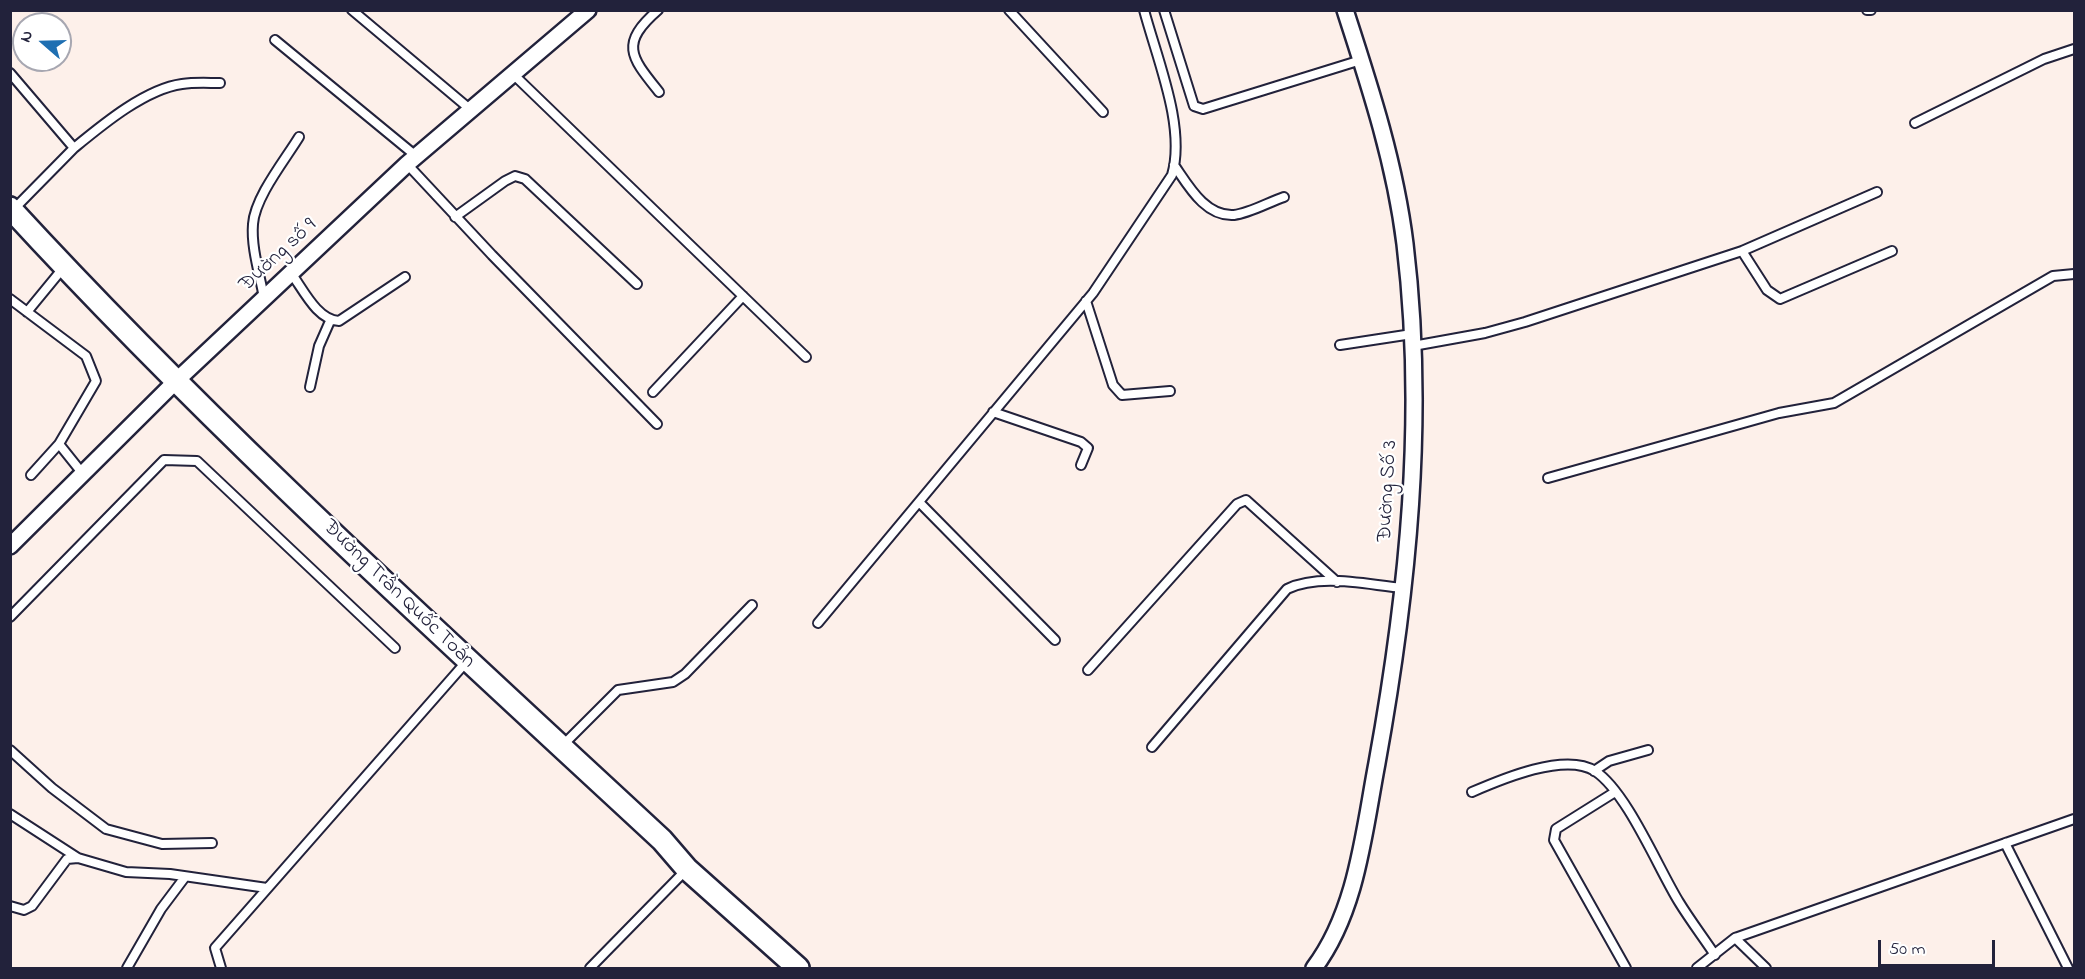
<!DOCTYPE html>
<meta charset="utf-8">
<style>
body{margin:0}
#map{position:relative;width:2085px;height:979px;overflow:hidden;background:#fff;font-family:"Indie Flower",sans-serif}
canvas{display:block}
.frame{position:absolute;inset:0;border:12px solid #22223b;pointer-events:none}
.north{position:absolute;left:12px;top:12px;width:60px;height:60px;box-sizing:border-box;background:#fff;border:2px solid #a7a7b1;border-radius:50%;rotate:290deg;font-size:16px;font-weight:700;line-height:24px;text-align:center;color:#22223b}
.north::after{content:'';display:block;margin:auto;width:21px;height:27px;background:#1f6fb2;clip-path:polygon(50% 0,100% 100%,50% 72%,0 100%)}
.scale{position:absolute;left:1878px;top:940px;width:117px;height:27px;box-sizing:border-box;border:3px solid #22223b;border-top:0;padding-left:8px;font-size:18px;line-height:21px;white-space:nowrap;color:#22223b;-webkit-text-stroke:4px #fff;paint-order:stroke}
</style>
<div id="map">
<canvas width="2085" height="979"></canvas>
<div class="frame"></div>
<div class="north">N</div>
<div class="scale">50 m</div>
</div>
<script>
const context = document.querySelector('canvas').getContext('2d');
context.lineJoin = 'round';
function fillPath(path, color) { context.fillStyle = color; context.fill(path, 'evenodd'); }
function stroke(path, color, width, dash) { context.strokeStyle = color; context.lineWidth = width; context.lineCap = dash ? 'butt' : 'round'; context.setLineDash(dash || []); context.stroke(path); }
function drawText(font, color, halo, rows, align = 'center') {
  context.font = font + ' "Indie Flower",sans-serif'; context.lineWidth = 4.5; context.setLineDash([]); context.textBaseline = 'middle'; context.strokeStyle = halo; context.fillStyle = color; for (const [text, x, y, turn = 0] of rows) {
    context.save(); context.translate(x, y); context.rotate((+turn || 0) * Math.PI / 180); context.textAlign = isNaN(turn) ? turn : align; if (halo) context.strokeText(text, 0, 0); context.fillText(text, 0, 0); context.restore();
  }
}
const built = new Path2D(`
 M11 11H2074V968H11ZM24 24H60V60H24Z`);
const service = new Path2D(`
 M352 10 471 110
 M658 10C619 44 631 57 659 92
 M1009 10 1103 112
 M1164 10 1194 106 1203 109 1361 60
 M1867 10H1871
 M275 40 416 156
 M10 73 74 148 14 209
 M513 74 806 357
 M1915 123 2044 59 2074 49
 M74 148C102 125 145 89 182 84 195 82 208 83 220 83
 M407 164 492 255 657 424
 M1174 165C1188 185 1205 217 1234 215 1250 213 1269 202 1284 197
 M455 217 505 181 515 176 525 179 637 284
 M1742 251 1767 290 1780 299 1892 251
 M291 273C303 289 317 320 339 321L405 277
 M264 298C260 275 251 248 253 224 255 197 285 160 299 137
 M10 299 86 356 96 381 59 444 31 475
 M1086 301 1113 385 1122 395 1170 391
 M27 312 64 267
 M1340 345 1412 334
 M1413 346 1485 333 1525 322 1742 251 1877 192
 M310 387 319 346 330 321
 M653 392 743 296
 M993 412 1081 442 1088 448 1081 465
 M59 444 83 474
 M1548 478 1779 413 1834 403 2053 276 2074 274
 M919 502 1055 640
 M10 617 164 460 197 461 395 648
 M818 623 1093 293 1172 175C1186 127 1157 59 1144 10
 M1088 670 1237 504 1246 500 1337 582
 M562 746 618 690 673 682 685 674 752 605
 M1152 747 1287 589C1321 573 1367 585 1404 588
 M10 750 52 788 106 829 162 844 212 843
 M1594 771 1609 761 1648 750
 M1472 792C1502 779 1565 752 1595 771 1627 792 1658 868 1679 902 1690 920 1703 937 1715 955
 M1615 792 1556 829 1554 840 1626 968
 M10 814 78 858 126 872 170 874 267 888
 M2005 843 2068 968
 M10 906 24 910 32 906 67 859 78 858
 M1735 938 1766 968
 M127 968 161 909 185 877
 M221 968 215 948 467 661
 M590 968 686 870
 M1697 968 1735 938 2074 819`);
const minor = new Path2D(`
 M10 546 175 382 407 164 588 10
 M1314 968C1357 911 1364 831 1377 763 1408 592 1426 417 1405 244 1395 163 1370 87 1345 10`);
const secondary = new Path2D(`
 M10 208C215 431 440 634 662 840L687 869 798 968`);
const streetNames = [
 ["Đường số 9",279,256,-43],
 ["Đường Số 3",1389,491,-87],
 ["Đường Trần Quốc Toản",398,595,44]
];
fillPath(built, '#fdf0ea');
stroke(service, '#22223b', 12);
stroke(minor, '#22223b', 20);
stroke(secondary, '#22223b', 26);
stroke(service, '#fff', 8);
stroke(minor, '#fff', 15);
stroke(secondary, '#fff', 21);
drawText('21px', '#22223b', '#fff', streetNames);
</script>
